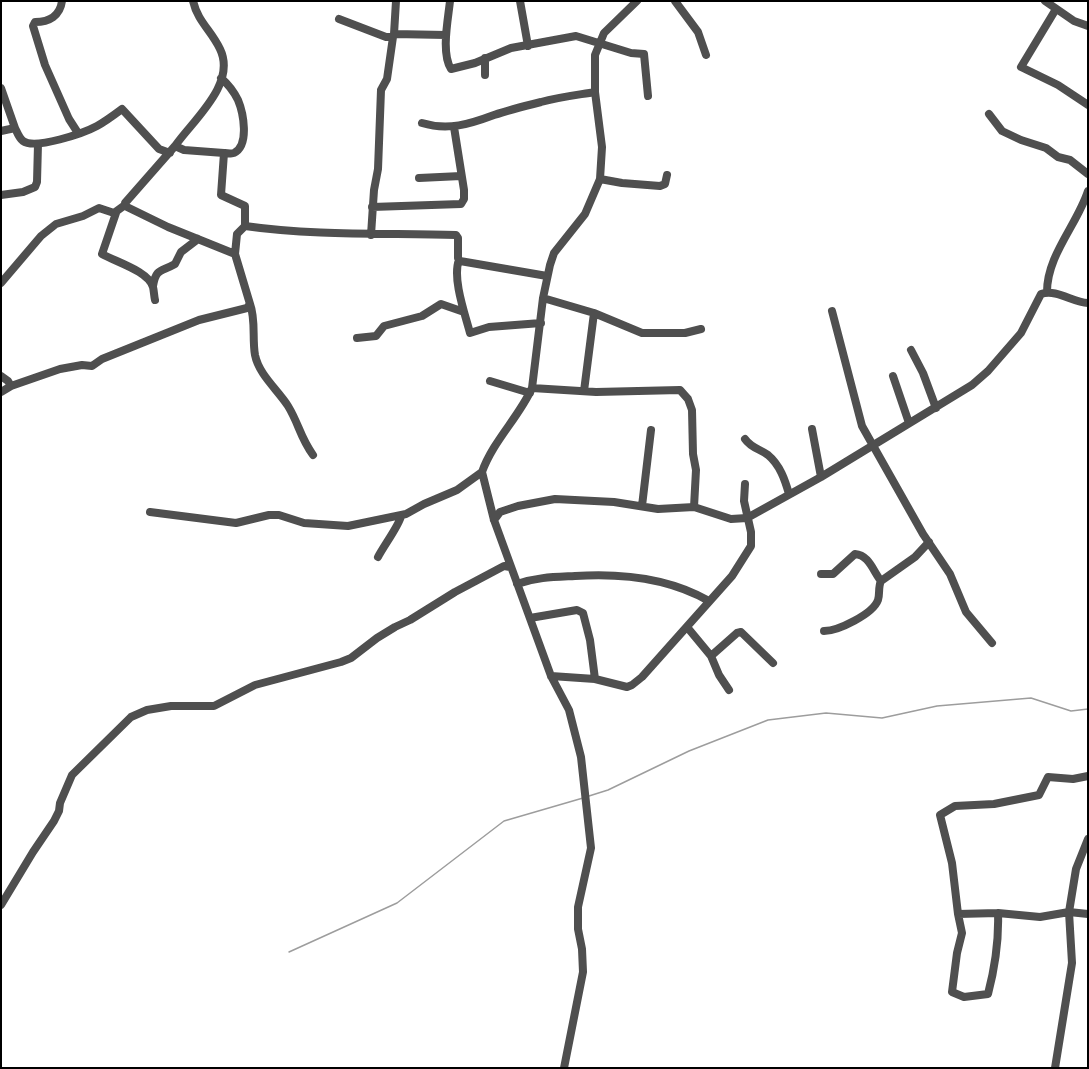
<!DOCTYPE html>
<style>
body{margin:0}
#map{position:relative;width:1089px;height:1069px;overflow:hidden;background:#fff;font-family:"Exo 2",sans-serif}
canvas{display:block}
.frame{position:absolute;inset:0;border:2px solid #000;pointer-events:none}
</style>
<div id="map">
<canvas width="1089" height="1069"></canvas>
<div class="frame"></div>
</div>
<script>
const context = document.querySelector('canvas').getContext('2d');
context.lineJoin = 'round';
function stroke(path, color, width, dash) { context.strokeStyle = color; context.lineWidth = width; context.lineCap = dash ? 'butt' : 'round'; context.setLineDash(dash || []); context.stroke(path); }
const stream = new Path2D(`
 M589 796 608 790 689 751 768 720 826 713 882 718 937 706 1031 698 1071 711 1088 709
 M289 952 397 903 504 821 583 798`);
const minor = new Path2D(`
 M62 1C60 16 49 22 35 22L33 26 45 65 69 119 78 133
 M193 1C198 22 211 30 220 49 237 84 193 120 175 146L184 150 224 153 221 195 245 206V226C314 236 386 233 456 235L458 238V258L460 261 547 276
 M450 1C448 20 441 53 451 69L475 63 511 48 576 36 631 53 644 54 648 96
 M520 1 528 46
 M675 1 698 32 706 55
 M1045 1 1074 21 1088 26
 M1056 9 1021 67 1058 85 1088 105
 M339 19 386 37H393L394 34 446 35
 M394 34 396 1
 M485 58V75
 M221 78C228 84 234 92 238 100 243 112 250 145 234 153 232 154 227 153 225 153
 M1 88 15 128
 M989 114 1002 131 1021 140 1046 148 1058 157 1070 160 1088 174
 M422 123C448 131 470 124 494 115 509 110 525 106 541 102 559 97 577 95 595 92
 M1 131 15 128C17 132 19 138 23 141 35 150 84 133 97 126 106 121 114 115 122 109L159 149 170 153
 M175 146 125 203V206L168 227 235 254 237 234 245 226
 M419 178 461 176
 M600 179 622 183 660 186 665 184 667 175
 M1 195 23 192 35 187 37 182 38 144
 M372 207 461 204 464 199V190L454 127
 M116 213 102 254C116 262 148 271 153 287 154 291 154 296 155 300
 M371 235 374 190 378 169 381 90 387 79 393 37
 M459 260C452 278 465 314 470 333L489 327 541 323
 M1 283 41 236 56 224 83 216 99 208 114 213 125 205
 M153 286C156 268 161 272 175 264L181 252 198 239
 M1047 292C1047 255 1077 225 1088 191
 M543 298 594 313 642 333H685L701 329
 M250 304C256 320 252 338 255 355 259 375 278 390 288 406 299 424 300 437 313 455
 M832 311 862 426 923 534 950 574 966 612 992 643
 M357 338 376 336 384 326 422 316 441 304 464 312
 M911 350 923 373 936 408
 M1 376 8 381 11 386
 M893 376 909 423
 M490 381 530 393
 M532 388 596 392 680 390 688 399 692 410 693 454 696 470 694 507
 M584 391 594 313
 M1 392 11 386 60 369 82 365 92 366 102 359 199 320 247 308 250 304 235 254
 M812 429 821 477
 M745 439C751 448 760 449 768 455 780 465 785 480 789 494
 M642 506 651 430
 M150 512 236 523 269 515H279L304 523 348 526 406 514 424 504 457 490 482 472
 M494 520 500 512 518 506 555 499 614 502 658 509 694 507 731 519 747 518 821 477 972 385 988 371 1021 333 1041 294C1057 289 1072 302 1088 303
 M378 557C383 547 400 524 401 516
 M821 574H833L855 554C869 555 873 571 881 581
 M517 584C537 577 555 577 575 576 621 573 669 578 709 601
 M530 618 577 610 583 613 590 640 595 679
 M687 627 711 656 719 675 729 690
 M824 631C838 631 873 614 878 600 880 594 878 587 881 581L915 557 929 542
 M711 656 737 633 741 632 773 663
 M551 676 595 679 627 687 632 685 642 677 732 576 751 546V532L744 501 745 484
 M1088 776 1073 779 1048 777 1039 795 994 804 955 806 940 815 952 863 958 914 998 913 1040 917 1069 912 1076 869 1088 839
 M1 905 33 852 54 821 59 811 60 803 72 775 131 717 147 710 171 706H214L255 685 341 662 351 658 377 638 395 627 410 620 455 592 504 566 510 567
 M958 914 962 933 957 953 952 992 964 997 988 994C995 967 999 941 998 913
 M564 1068 583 972 582 949 578 929V907L591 848 581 757 569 710 551 676 494 520 482 472C493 441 519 417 532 388L543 298 550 265 554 253 585 214 600 179 602 147 595 92V55L604 33 637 1
 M1055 1068 1072 963 1069 912 1088 914`);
stroke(stream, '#9d9d9d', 1.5);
stroke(minor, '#4f4f4f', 8);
</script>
